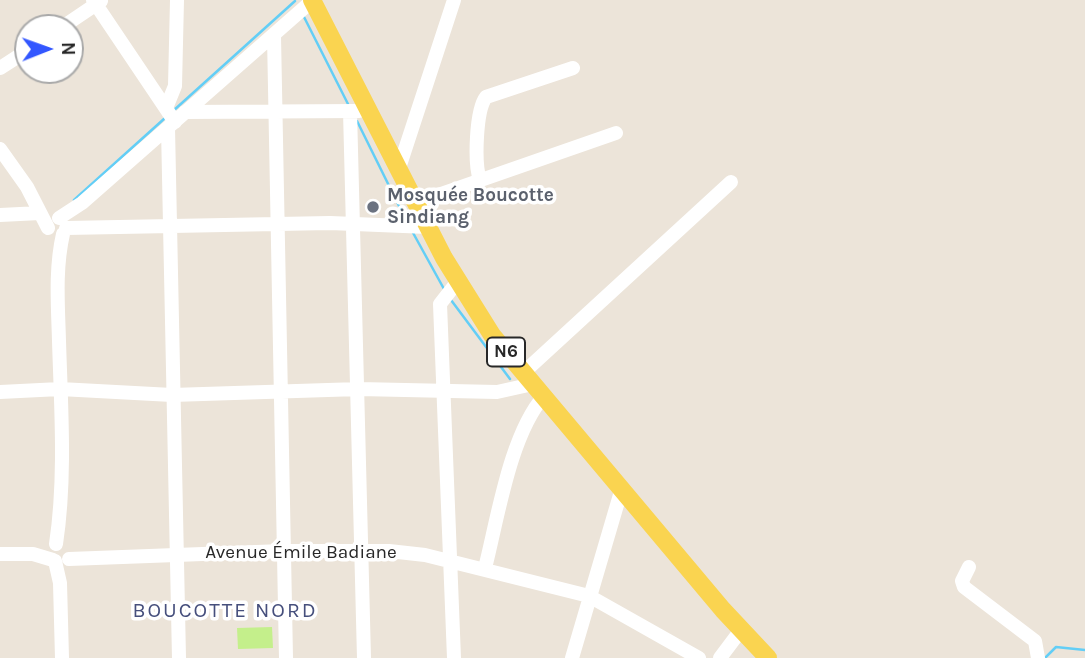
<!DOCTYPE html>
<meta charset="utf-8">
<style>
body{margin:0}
#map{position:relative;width:1085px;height:658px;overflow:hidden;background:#ece4d9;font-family:Karla,sans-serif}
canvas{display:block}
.north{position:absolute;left:14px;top:14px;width:70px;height:70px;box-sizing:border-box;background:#fff;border:2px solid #a9a9a9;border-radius:50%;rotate:89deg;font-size:19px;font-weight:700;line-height:28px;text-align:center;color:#282828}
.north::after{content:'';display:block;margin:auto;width:24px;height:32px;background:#3357ff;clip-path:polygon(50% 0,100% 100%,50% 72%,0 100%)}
</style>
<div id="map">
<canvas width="1085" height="658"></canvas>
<div class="north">N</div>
</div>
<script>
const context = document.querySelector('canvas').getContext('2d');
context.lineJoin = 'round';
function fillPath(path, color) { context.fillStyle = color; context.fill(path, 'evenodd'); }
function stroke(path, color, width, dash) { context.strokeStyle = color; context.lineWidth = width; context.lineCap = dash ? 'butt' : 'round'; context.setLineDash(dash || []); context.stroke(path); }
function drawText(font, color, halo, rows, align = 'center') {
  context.font = font + ' Karla,sans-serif'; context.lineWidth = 7; context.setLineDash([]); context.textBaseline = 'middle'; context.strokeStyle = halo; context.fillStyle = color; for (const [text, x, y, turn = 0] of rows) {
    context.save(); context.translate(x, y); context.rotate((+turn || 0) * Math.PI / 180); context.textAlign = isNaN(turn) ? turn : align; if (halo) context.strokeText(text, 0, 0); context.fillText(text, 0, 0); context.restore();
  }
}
const pitch = new Path2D(`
 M272 627 273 648 238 649 237 628Z`);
const stream = new Path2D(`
 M303 15 349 106
 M173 111 295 1
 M357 121 402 212
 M74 200 165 118
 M412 231 444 289
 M451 300 510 379
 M1045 658 1056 647 1085 650`);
const minor = new Path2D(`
 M93 0 175 122
 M61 28 101 1
 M274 36 286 658
 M0 68 28 50
 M166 108 175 86 177 0
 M350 111 364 658
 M185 112 359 111
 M168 128 179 658
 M0 149 27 187 48 228
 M399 168 454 0
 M480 180C474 163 476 110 486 97L573 68
 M415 203 616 133
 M0 215 40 213
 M59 218 82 203 313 0
 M66 228 330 223 428 227
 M523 373 731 182
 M0 392 60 389 172 395 359 389 497 392 533 384
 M56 544C66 478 61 407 59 341 58 305 55 269 63 234
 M0 554H33L53 560
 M69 559 283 551H389L425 555 589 596 699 658
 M55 561 60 583 62 658
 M969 567 962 581 964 587 1035 641 1038 658
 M485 568C498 517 510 435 544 396
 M454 658 440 304 458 281
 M572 658 622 488
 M720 658 741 630`);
const major = new Path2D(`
 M312 0 444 258 492 335 723 610 768 658`);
const markers = [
 [373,207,7,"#6b7280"]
];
const shields = [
 [506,352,38]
];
const shieldNames = [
 ["N6",506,352]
];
const worshipNames = [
 ["Mosquée Boucotte",387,196],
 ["Sindiang",387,218]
];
const streetNames = [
 ["Avenue Émile Badiane",301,553]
];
const neighbourhoodNames = [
 ["BOUCOTTE NORD",225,611]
];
fillPath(pitch, '#c4ef8b');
stroke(stream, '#63cef6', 2.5);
stroke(minor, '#fff', 14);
stroke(major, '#fad450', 18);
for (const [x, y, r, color] of markers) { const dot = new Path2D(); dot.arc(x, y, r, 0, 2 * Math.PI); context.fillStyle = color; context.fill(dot); stroke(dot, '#fff', 2.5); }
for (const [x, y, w] of shields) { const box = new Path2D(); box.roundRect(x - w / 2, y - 14.5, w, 29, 5); context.fillStyle = '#fff'; context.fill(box); stroke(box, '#282828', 2); }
drawText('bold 18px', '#282828', null, shieldNames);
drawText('bold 19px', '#5b616d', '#fff', worshipNames, 'left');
drawText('19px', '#282828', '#fff', streetNames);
context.letterSpacing = '2px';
drawText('21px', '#464f7c', '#fff', neighbourhoodNames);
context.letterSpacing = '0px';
</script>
